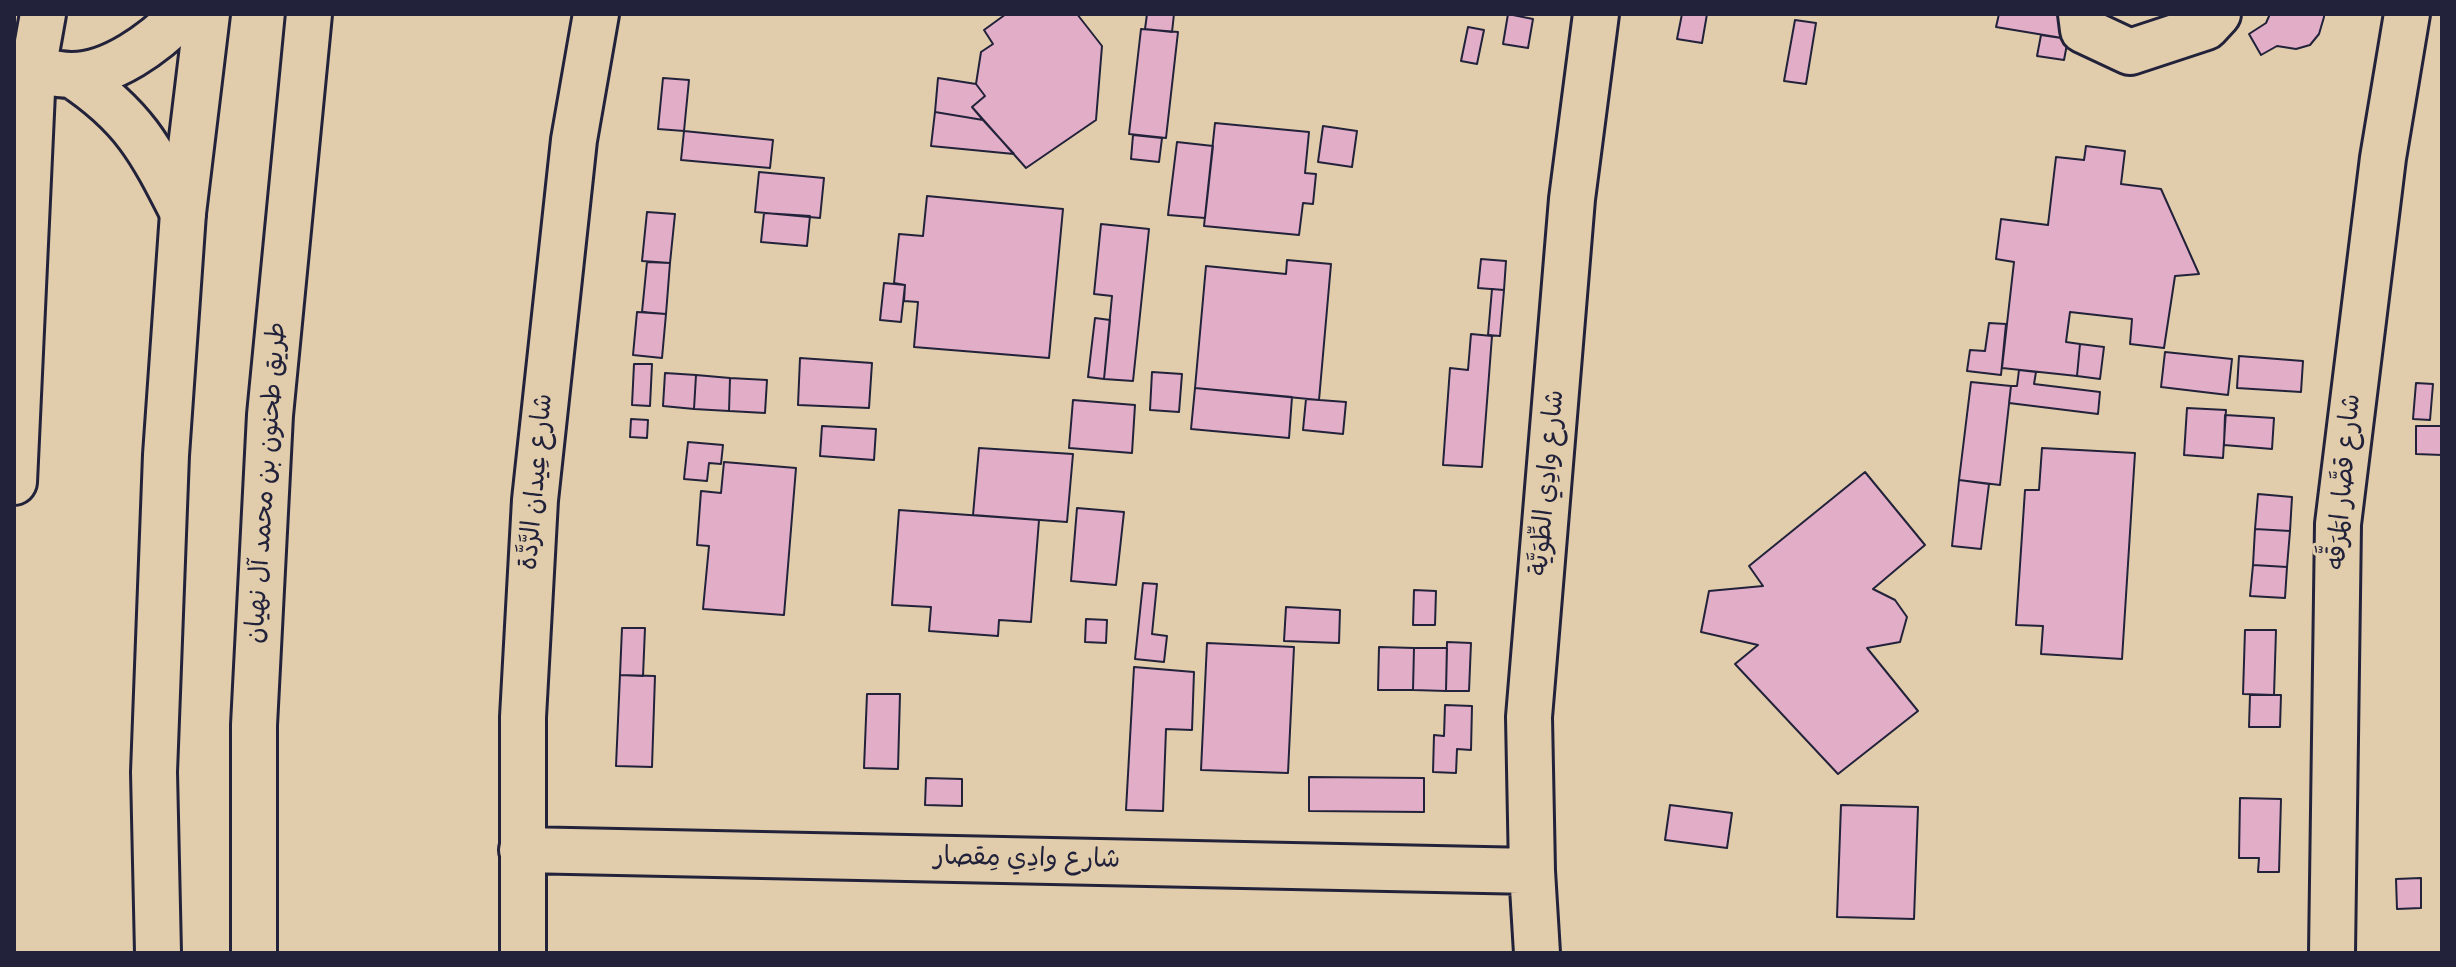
<!DOCTYPE html>
<meta charset="utf-8">
<style>
body{margin:0}
#map{position:relative;width:2456px;height:967px;overflow:hidden;background:#e1ccab;font-family:"Indie Flower",sans-serif}
canvas{display:block}
.frame{position:absolute;inset:0;border:16px solid #22223b;pointer-events:none}
</style>
<div id="map">
<canvas width="2456" height="967"></canvas>
<div class="frame"></div>
</div>
<script>
const context = document.querySelector('canvas').getContext('2d');
context.lineJoin = 'round';
function fillPath(path, color) { context.fillStyle = color; context.fill(path, 'evenodd'); }
function stroke(path, color, width, dash) { context.strokeStyle = color; context.lineWidth = width; context.lineCap = dash ? 'butt' : 'round'; context.setLineDash(dash || []); context.stroke(path); }
function drawText(font, color, halo, rows, align = 'center') {
  context.font = font + ' "Indie Flower","Playpen Sans Arabic",sans-serif'; context.lineWidth = 6; context.setLineDash([]); context.textBaseline = 'middle'; context.strokeStyle = halo; context.fillStyle = color; for (const [text, x, y, turn = 0] of rows) {
    context.save(); context.translate(x, y); context.rotate((+turn || 0) * Math.PI / 180); context.textAlign = isNaN(turn) ? turn : align; if (halo) context.strokeText(text, 0, 0); context.fillText(text, 0, 0); context.restore();
  }
}
const building = new Path2D(`
 M1006 14H1077L1102 46 1096 120 1026 168 972 107 985 96 976 84 981 52 993 44 984 30Z
 M1147 14H1174L1172 32 1145 29Z
 M1508 14 1533 19 1528 48 1503 44Z
 M1682 14H1707L1702 43 1677 39Z
 M1999 14H2071L2068 39 1996 27Z
 M2270 14H2324V17L2319 34 2310 45 2296 49 2277 46 2261 55 2249 34 2266 23Z
 M1795 20 1816 23 1806 84 1784 81Z
 M1468 27 1484 30 1477 64 1461 61Z
 M1141 29 1178 32 1166 138 1129 134Z
 M2041 35 2068 39 2064 60 2037 56Z
 M663 78 689 80 684 131 658 129Z
 M938 78 976 84 985 96 972 107 983 120 935 112Z
 M935 112 983 120 1014 154 931 146Z
 M1215 123 1309 132 1305 173 1316 174 1313 204 1303 203 1299 235 1204 226Z
 M1323 126 1357 131 1352 167 1318 162Z
 M684 131 773 140 770 168 681 160Z
 M1133 135 1162 138 1159 162 1131 159Z
 M1177 142 1213 146 1205 218 1168 215Z
 M2086 146 2125 151 2121 184 2161 189 2199 274 2175 276 2164 348 2130 344 2132 319 2070 312 2066 342 2080 344 2077 376 2002 368 2014 262 1996 259 2001 219 2048 225 2056 157 2084 160Z
 M759 172 824 178 820 218 755 212Z
 M927 196 1063 209 1049 358 914 347 918 302 904 301 905 285 894 283 899 234 923 236Z
 M647 212 675 214 670 263 642 261Z
 M764 213 810 216 807 246 761 242Z
 M1101 224 1149 229 1133 381 1104 379 1112 296 1094 294Z
 M1481 259 1506 261 1504 290 1478 288Z
 M1287 260 1331 264 1319 400 1195 388 1206 266 1286 274Z
 M647 262 670 263 666 314 642 312Z
 M884 283 905 285 901 322 880 320Z
 M1492 289 1504 290 1500 336 1488 335Z
 M637 312 666 314 662 358 633 355Z
 M1095 318 1110 320 1104 379 1088 377Z
 M1989 323 2006 324 2001 375 1967 371 1970 350 1985 351Z
 M1471 334 1492 336 1482 467 1443 465 1450 368 1468 370Z
 M2080 344 2104 347 2100 379 2077 376Z
 M2165 352 2232 359 2228 395 2161 387Z
 M2239 356 2303 361 2301 392 2237 388Z
 M800 358 872 363 869 408 798 405Z
 M634 364H652L650 406 632 405Z
 M2019 370 2036 372 2034 384 2100 392 2098 414 2009 403 2011 386H2017Z
 M1152 372 1182 374 1179 412 1150 410Z
 M665 373 696 375 694 409 663 406Z
 M696 375 730 378 729 411 694 409Z
 M730 378 767 380 765 413 729 411Z
 M1971 382 2011 386 2000 485 1959 480Z
 M2416 383 2433 384 2430 420 2413 419Z
 M1195 388 1292 397 1289 438 1191 429Z
 M1306 399 1346 402 1343 434 1303 430Z
 M1073 400 1135 405 1132 453 1069 448Z
 M2187 408 2226 410 2223 458 2184 455Z
 M2225 415 2274 418 2272 449 2224 445Z
 M631 419 648 420 647 438 630 437Z
 M822 426 876 429 874 460 820 456Z
 M2416 426H2442V455L2416 454Z
 M688 442 723 445 721 464 709 463 707 481 684 479Z
 M979 448 1073 454 1067 522 973 515Z
 M2042 448 2135 453 2122 659 2041 654 2043 626 2016 625 2025 490H2039Z
 M724 462 796 468 784 615 703 609 709 546 697 545 701 491 721 493Z
 M1865 472 1925 545 1873 589 1895 600 1907 617 1900 642 1867 648 1918 711 1838 774 1735 664 1758 645 1701 632 1709 591 1763 586 1749 566Z
 M1959 480 1989 484 1981 549 1952 546Z
 M2258 494 2292 497 2290 531 2255 529Z
 M1077 508 1124 512 1116 585 1071 581Z
 M899 510 1039 520 1031 622 999 620 998 636 929 631 931 607 892 605Z
 M2255 529 2290 531 2287 567 2253 565Z
 M2253 565 2287 567 2285 598 2250 596Z
 M1143 583 1157 584 1152 634 1167 636 1164 662 1135 659Z
 M1414 590 1436 591 1435 625H1413Z
 M1286 607 1340 610 1339 643 1284 641Z
 M1086 619 1107 620 1106 643 1085 642Z
 M622 628H645L643 676 620 675Z
 M2245 630H2276L2274 695 2243 694Z
 M1447 642 1471 643 1469 691H1446Z
 M1207 643 1294 647 1288 773 1201 770Z
 M1379 647 1414 648 1413 690H1378Z
 M1414 648H1447L1446 691 1413 690Z
 M1134 667 1194 672 1192 730 1166 729 1163 811 1126 810Z
 M620 675 655 676 652 767 616 766Z
 M867 694H900L898 769 864 768Z
 M2250 695H2281L2280 727H2249Z
 M1445 705 1472 706 1471 750 1457 749 1456 773 1433 772 1434 735 1444 736Z
 M1309 777 1424 778V812L1309 811Z
 M926 778 962 779V806L925 805Z
 M2240 798 2281 799 2279 872H2258L2259 858H2239Z
 M1670 805 1732 813 1727 848 1665 840Z
 M1841 805 1918 807 1914 919 1837 917Z
 M2421 878V908L2397 909 2396 879Z`);
const street = new Path2D(`
 M2081 14 2083 30 2130 52 2206 27 2218 14
 M14 66C32 70 51 74 70 75 111 76 156 42 183 14
 M72 75C134 116 151 150 183 213
 M14 482 33 70 43 14
 M522 850 1532 871
 M523 953V717L535 500 574 140 596 14
 M1537 953 1532 871 1529 717 1572 199 1596 14
 M2332 953 2338 524 2383 158 2407 14`);
const primary = new Path2D(`
 M158 953 154 772 166 455 183 213 207 14
 M254 953V725L270 415 309 14`);
const streetNames = [
 ["شارع عِيدان الرَّدَّة",539,482,-85],
 ["شارع قصَّار المَرَقَّه",2347,482,-85],
 ["طريق طحنون بن محمد آل نهيان",269,483,-86],
 ["شارع وادِي الطِّوَيَّة",1550,483,-85],
 ["شارع وادِي مِقصار",1027,861,1]
];
fillPath(building, '#e2adc7');
stroke(building, '#22223b', 2);
stroke(street, '#22223b', 50);
stroke(primary, '#22223b', 50);
stroke(street, '#e1ccab', 44);
stroke(primary, '#e1ccab', 44);
drawText('26px', '#22223b', '#e1ccab', streetNames);
</script>
